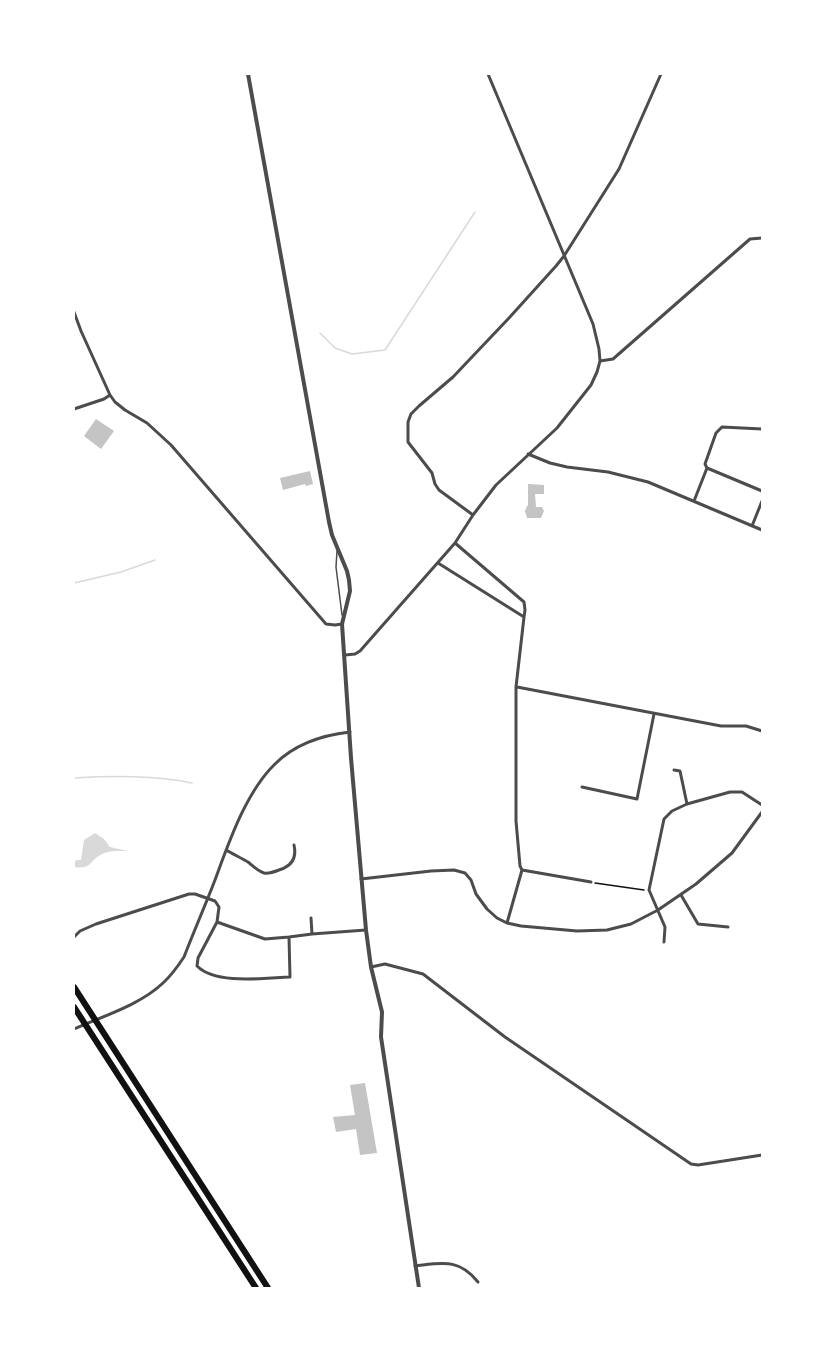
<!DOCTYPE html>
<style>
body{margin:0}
#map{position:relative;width:836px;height:1362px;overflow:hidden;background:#fff;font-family:"Roboto Condensed",sans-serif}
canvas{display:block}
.frame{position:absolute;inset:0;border:75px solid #fff;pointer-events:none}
</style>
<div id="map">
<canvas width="836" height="1362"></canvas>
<div class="frame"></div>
</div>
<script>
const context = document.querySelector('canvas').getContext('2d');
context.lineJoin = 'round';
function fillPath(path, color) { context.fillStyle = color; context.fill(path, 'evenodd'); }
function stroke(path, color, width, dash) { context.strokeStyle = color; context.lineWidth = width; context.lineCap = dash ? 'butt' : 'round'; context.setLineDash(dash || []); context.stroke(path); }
const water = new Path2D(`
 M95 833 104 839 110 847 128 851C120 851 110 850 102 854 90 860 91 870 75 867L74 863 76 860H81L84 840Z`);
const stream = new Path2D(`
 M320 333 335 348 352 354 385 350 475 212
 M74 583 121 572 155 560
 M74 778C113 776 154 775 192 783`);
const building = new Path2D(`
 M96 419 114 431 101 449 84 436Z
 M310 471 313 484 306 486 305 484 283 490 280 478Z
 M528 484 544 485V494H535L536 507H542L544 511 541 518H527L525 511 527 506H528Z
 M365 1083 377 1153 360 1155 356 1129 336 1132 333 1117 355 1115 350 1085Z`);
const path = new Path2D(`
 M595 883 644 890`);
const service = new Path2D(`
 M337 551 336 567 342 615`);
const minor = new Path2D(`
 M74 312 81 331 110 395 115 402 125 410 147 423 171 445 326 624 335 625 342 624
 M600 361 613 359 750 239 762 238
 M74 409 104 399 110 395
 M762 429 722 427 716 433 705 464 707 468 762 491
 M528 454 550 463 567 467 608 472 648 482 762 530
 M694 501 707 468
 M473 515 439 490 435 484 432 473 408 442V422L411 414 419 406 453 377 509 318 556 266 564 256 619 169 661 74
 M752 526 762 501
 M455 543 524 602 525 610 524 617
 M438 563 524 617 516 687V821L520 866 522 870 507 923
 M345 655 355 654 360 651 455 543 473 515 496 485 557 428 591 385 597 372 600 361 599 349 593 324 488 74
 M517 687 721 726H746L762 731
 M674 770 680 771 687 804
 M582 787 637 799 654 714
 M226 850C233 854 241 858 248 862 253 866 258 871 264 873 269 874 274 872 279 870 292 866 297 858 294 845
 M522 870 591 882
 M361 879 431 871 454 870 465 873 471 880 476 894 487 909 497 918 507 923 521 926 577 931 607 930 631 924 658 910 696 884 732 853 762 812
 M681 895 698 924 728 927
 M311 918 312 934
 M217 922 198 958 197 966C216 985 264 978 290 977L289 937
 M74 937 80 931 96 924 189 894H195L215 901 219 907 217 922 265 939 289 937 312 934 366 930
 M664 942 665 927 649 890 664 819 672 811 687 804 730 792H742L762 805
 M371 967 385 964 423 974 505 1037 691 1164 698 1165 762 1155
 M74 1029C103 1016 140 1005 163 983 172 975 178 966 184 957 194 931 205 906 215 880 229 842 246 792 275 764 295 744 323 735 350 732
 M415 1266C442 1263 459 1258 478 1282`);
const tertiary = new Path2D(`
 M248 74 329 522 332 535 347 571 349 580 350 591 342 624 351 758 366 930 371 967 382 1012 381 1037 419 1288`);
const motorway = new Path2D(`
 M74 987 268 1288
 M74 1007 256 1288`);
fillPath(water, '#d9d9d9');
stroke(stream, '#d9d9d9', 1.5);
fillPath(building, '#c4c4c4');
stroke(path, '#111', 1.5);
stroke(service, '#4c4c4c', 1.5);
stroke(minor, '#4c4c4c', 3);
stroke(tertiary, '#4c4c4c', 4);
stroke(motorway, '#111', 6);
</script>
